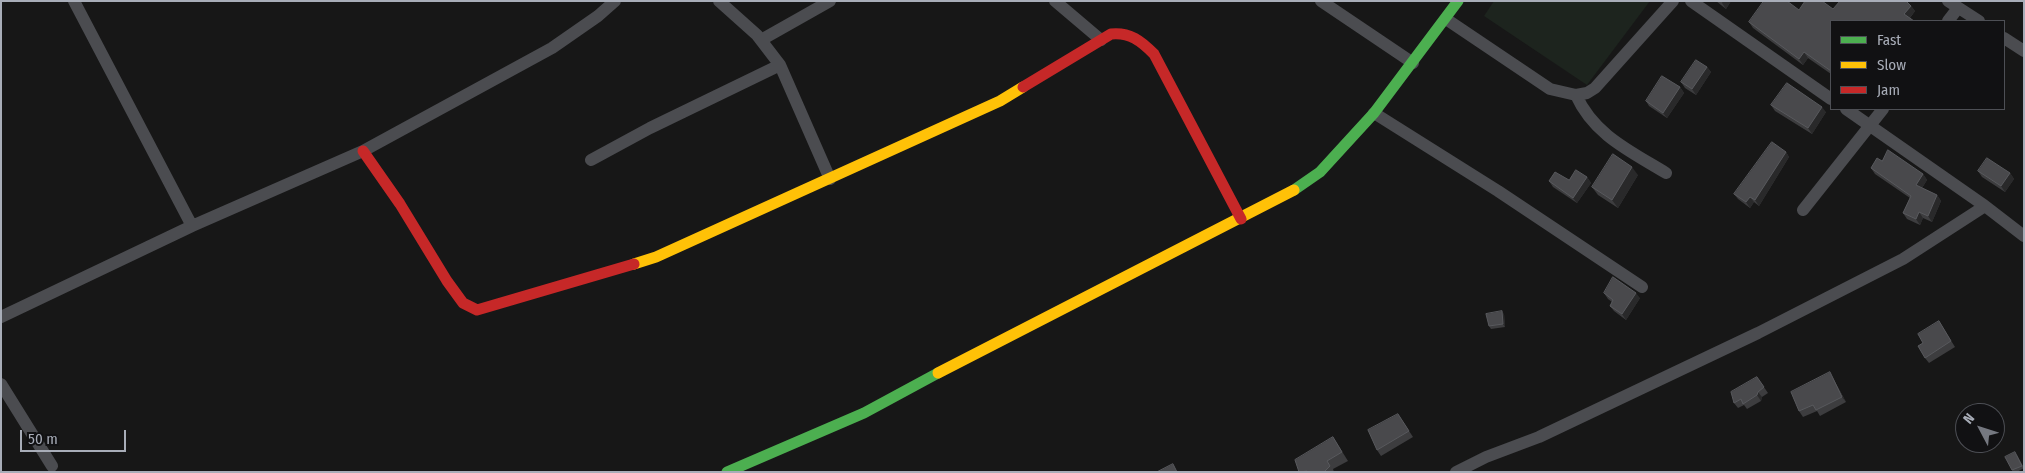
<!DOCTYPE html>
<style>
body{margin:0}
#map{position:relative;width:2025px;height:473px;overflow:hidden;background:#171717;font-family:"Fira Sans Condensed",sans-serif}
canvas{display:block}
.frame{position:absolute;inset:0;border:2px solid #a8adb8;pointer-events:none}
.legend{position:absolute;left:1830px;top:20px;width:175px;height:90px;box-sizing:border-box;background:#111113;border:1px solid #4d4f55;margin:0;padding:6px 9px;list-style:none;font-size:15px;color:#a8adb8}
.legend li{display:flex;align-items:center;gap:10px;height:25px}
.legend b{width:25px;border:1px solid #4d4f55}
.north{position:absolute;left:1955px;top:403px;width:50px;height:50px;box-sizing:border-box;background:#111113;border:1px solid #4d4f55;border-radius:50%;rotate:310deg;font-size:14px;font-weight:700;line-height:20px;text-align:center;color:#a8adb8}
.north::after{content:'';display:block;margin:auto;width:18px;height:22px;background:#757880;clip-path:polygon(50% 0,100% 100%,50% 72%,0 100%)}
.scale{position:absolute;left:20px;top:430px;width:106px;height:22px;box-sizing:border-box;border:2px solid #a8adb8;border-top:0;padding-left:6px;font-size:15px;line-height:18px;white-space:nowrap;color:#a8adb8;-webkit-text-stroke:4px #111113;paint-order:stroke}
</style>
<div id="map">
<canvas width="2025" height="473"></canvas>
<div class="frame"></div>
<ul class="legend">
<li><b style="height:6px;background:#4caf50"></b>Fast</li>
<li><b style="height:6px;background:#ffc107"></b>Slow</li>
<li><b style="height:6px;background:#c62828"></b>Jam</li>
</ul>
<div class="north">N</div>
<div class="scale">50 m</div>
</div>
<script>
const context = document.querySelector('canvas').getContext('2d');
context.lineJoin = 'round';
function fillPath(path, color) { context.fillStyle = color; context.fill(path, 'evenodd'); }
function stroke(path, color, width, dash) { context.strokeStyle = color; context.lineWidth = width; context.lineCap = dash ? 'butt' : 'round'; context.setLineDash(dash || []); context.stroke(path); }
const green = new Path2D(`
 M1494 1H1650L1587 85 1484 16Z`);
const street = new Path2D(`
 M74 1 192 226
 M719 1 757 35 780 65 830 179
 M1055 1 1101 40
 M1321 1 1413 63
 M1691 1 1831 99
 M1948 1 1979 21
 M1446 19 1550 89 1576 95 1587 93 1595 88 1673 1
 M1948 21 1958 8
 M2004 38 2024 51
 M761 40 830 1
 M1576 95C1594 135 1630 151 1666 173
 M1846 109 1985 206 2024 236
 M1374 113 1498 191 1642 287
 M591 160 650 128 780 65
 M1803 210 1883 109
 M1 317 192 226 363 151 552 48 598 16 615 1
 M1 384 52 466
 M1456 472 1486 457 1539 437 1758 333 1903 259 1985 206`);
const fast = new Path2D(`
 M1294 190 1320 172 1374 113 1458 1
 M727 472 864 413 938 373`);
const slow = new Path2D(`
 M634 264 656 257 1000 101 1023 87
 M938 373 1294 190`);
const jam = new Path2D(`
 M1023 87 1111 34C1130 32 1141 41 1154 54L1241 219
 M363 151 400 204 447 281 463 303 477 310 634 264`);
const wall = new Path2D(`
 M1716 1H1731L1726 9Z
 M1911 6 1915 11 1910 18 1831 21V74L1808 58 1803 65 1753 28 1749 22 1799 10 1833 9Z
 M1707 67 1711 72 1696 95 1685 88 1681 82Z
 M1680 87 1684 93 1667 118 1649 106 1646 101Z
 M1771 105 1826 112 1812 134 1775 111Z
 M1786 152 1789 157 1759 206 1754 202 1750 208 1738 199 1734 194Z
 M1882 161 1923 174 1927 180 1922 188 1937 195 1941 201 1932 222 1923 218 1920 225 1907 219 1903 213 1910 198 1875 174 1871 168Z
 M1978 171 2010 173 2014 179 2005 192 1982 177Z
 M1638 175 1618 208 1598 195 1592 187Z
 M1587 177 1591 183 1577 203 1553 187 1549 181 1569 180Z
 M1604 293 1640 298 1626 320 1614 311 1610 306 1612 302 1608 299Z
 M1504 314 1505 327 1491 329 1489 326Z
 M1939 321 1955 347 1929 363 1925 358 1923 343Z
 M1757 377 1768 393 1762 397 1761 401 1747 409 1744 405 1738 408 1734 403Z
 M1833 378 1846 402 1820 416 1817 411 1803 417 1799 411Z
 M1398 414 1413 437 1381 456 1377 450Z
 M1333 437 1348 461 1333 469 1334 472H1299Z
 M2017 455 2024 468 2017 472H2013L2012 470Z`);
const shadedWall = new Path2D(`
 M1723 1H1731L1726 9 1722 3Z
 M1911 6 1915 11 1908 20 1904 14Z
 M1804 52 1808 58 1803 65 1799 59Z
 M1707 67 1711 72 1696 95 1692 89Z
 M1680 87 1684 93 1667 118 1663 113Z
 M1822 107 1826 112 1812 134 1808 128Z
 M1786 152 1789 157 1759 206 1755 200Z
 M1632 167 1638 175 1618 208 1612 200Z
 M2010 173 2014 179 2005 192 2001 186Z
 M1923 174 1927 180 1920 191 1916 185Z
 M1587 177 1591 183 1577 203 1573 198Z
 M1937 195 1941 201 1932 222 1928 216Z
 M1750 197 1754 202 1750 208 1746 202Z
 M1919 212 1923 218 1920 225 1916 219Z
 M1636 293 1640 298 1626 320 1622 314Z
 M1502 311 1504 314 1505 327 1503 324Z
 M1830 372 1833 378 1846 402 1842 397Z
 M1758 392 1762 397 1761 401 1757 395Z`);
const building = new Path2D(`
 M1764 1H1787L1799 10 1805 1H1822L1833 9 1840 1H1906L1911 6 1904 14 1914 21H1831V71L1804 52 1799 59 1749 22Z
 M1696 60 1707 67 1692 89 1681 82Z
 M1662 76 1680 87 1663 113 1646 101Z
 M1787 83 1822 107 1808 128 1771 105Z
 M1772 142 1786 152 1755 200 1750 197 1746 202 1734 194Z
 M1888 150 1923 174 1916 185 1937 195 1928 216 1919 212 1916 219 1903 213 1911 196 1871 168 1877 158 1882 161Z
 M1613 154 1632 167 1612 200 1592 187Z
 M1987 158 2010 173 2001 186 1978 171Z
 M1576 170 1587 177 1573 198 1549 181 1555 172 1569 180Z
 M1613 277 1636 293 1622 314 1610 306 1613 300 1604 293Z
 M1502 311 1503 324 1489 326 1486 314Z
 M1939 321 1951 341 1925 358 1918 346 1923 343 1918 334Z
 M1830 372 1842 397 1816 410 1813 405 1799 411 1791 392Z
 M1757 377 1764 387 1758 392 1757 395 1743 404 1741 399 1734 403 1731 392Z
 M1398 414 1409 431 1377 450 1368 430Z
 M1333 437 1342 452 1327 461 1330 466 1324 472H1308L1307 471 1299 472 1295 460Z
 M2015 452 2022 466 2012 470 2005 457Z
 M1173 464 1177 472H1157Z`);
fillPath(green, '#1d241e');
stroke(street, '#4b4c50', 12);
stroke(fast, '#4caf50', 11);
stroke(slow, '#ffc107', 11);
stroke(jam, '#c62828', 11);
fillPath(wall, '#3d3d3f');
fillPath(shadedWall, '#29292a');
fillPath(building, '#49494c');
stroke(building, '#58595d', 1);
</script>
